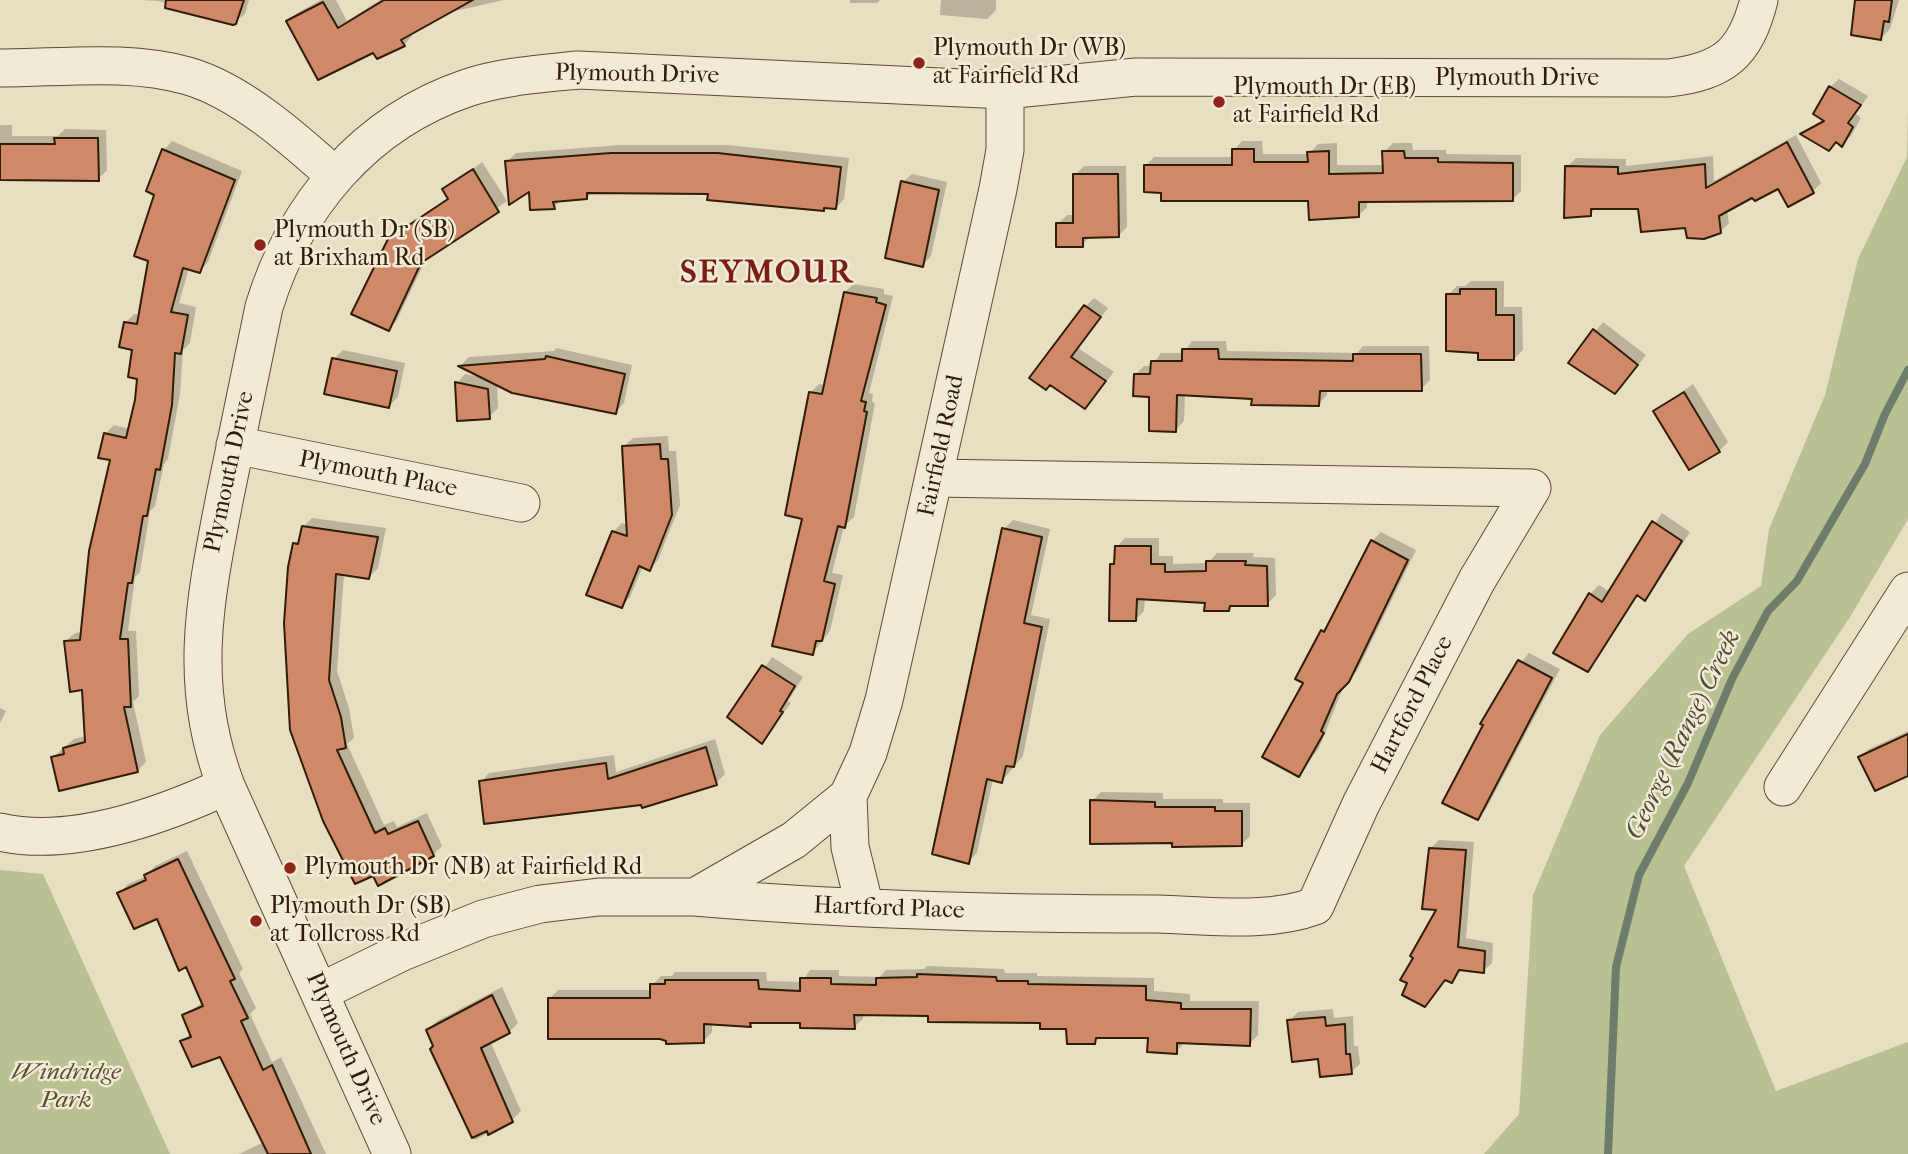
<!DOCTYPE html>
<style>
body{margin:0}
canvas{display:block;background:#e8dec1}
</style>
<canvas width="1908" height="1154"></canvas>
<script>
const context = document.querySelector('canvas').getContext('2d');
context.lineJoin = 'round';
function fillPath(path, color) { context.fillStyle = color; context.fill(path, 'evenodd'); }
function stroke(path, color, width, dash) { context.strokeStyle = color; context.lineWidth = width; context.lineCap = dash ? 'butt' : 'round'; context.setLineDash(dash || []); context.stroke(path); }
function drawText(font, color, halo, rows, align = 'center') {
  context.font = font + ' "IM FELL French Canon",serif'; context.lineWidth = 5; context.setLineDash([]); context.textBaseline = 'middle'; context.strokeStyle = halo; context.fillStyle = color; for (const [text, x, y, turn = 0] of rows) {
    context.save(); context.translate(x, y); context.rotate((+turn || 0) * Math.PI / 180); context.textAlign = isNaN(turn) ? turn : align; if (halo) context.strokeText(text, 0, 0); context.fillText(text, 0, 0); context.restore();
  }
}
const green = new Path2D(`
 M1908 110V519L1850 617 1684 866 1776 1091 1908 1042V1154H1484L1519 1114 1533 895 1600 735 1688 634 1761 586 1769 529 1825 395 1858 259 1907 157Z
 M0 870 43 874 170 1154H0Z`);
const shadow = new Path2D(`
 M140 0H249L245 14 233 23 158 1Z
 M321 0H336L347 21 380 0H504L446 13 410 33 412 36 404 45 374 51 288 21 297 13Z
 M850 0H880L877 3H850Z
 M941 0H996V10L987 19 940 15Z
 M1857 0H1899L1890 29 1881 38Z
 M1839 79 1868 96 1856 114 1861 118 1851 136 1842 144 1803 134 1824 119 1830 87Z
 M0 125H12V136H58L65 129 106 130 107 170 98 179H0Z
 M1796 135 1821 183 1813 191 1779 186 1753 195 1727 210 1729 223 1720 232 1687 226 1640 208 1597 207 1590 214 1567 167 1576 158 1626 159V166L1713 156 1714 181Z
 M172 141 242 171 208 262 200 271 189 268 179 303 196 307 190 343 183 350 180 394 168 459 164 464 155 506 150 511 140 572 135 577 128 631H136L139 696 133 702 146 762 137 771 53 757 74 739 86 736 84 688 66 641 75 633 82 632 112 459 105 434 114 425 130 429 137 400 139 377 125 323 134 314 140 315 164 150Z
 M1242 141H1262L1263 154H1309L1318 144 1337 143V165H1384V152L1393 143H1412L1413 150H1446V154L1521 155V191L1512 200H1367V207L1358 216 1310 199 1163 191 1145 166 1154 157H1234V150Z
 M621 145H728L849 158 844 199 836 208 823 209 710 192 593 191 587 198 562 199 554 207 531 189 507 162 516 153Z
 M482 162 507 201 427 257 397 320 389 329 390 240 449 197 445 190Z
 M1084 166H1126L1127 227 1118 236H1091L1082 245 1058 224 1067 215H1075V175Z
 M912 174 947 182 931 256 923 265 903 182Z
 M1471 281H1504V307H1522L1523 350 1514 359 1480 351 1448 295 1457 286H1465Z
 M854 284 884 289V294L893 296 869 393 873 394 872 402 875 403 854 517 844 526 832 573 843 575 830 631 812 654 804 518 810 393 819 384 826 385 845 292Z
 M1094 298 1108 308 1078 348 1114 372 1085 407 1051 383 1086 306Z
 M1603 322 1646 355 1624 383 1595 376 1592 379 1571 362Z
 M1192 341H1226L1227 351 1357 353 1363 346H1429L1430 380 1421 389H1327V395L1318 404 1185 394 1184 421 1176 430 1135 375 1144 366H1152L1161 353H1184Z
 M556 348 632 365 624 403 616 412 497 383 498 408 489 417 457 383 465 374 485 378 461 365 469 357 554 351Z
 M343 350 405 363 398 397 389 406 334 359Z
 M1693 384 1728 442 1719 451 1655 411Z
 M668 436 669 451H676L680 505 658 560 650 569 643 566 630 597 622 606 613 532 622 523 628 525 624 446 633 438Z
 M1662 513 1690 532 1653 590 1644 598 1639 594 1588 669 1590 594 1599 585 1610 592Z
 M312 518 386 528 378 568 369 577 344 573 337 671 349 708 354 738 347 744 384 825 394 821 397 827 427 813 442 846 433 855 374 873 334 840 306 774 292 730 289 653H285L290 567 295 544 301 538 303 527Z
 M1013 520 1050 529 1031 615 1050 619 1023 756 1002 781 993 779 977 853 968 862 1004 529Z
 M1381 532 1416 550 1357 671 1345 683 1319 748 1299 775 1306 682 1322 631 1330 623 1372 541Z
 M1125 538H1159V556H1173V564L1208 563 1217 553H1254L1253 557 1275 558 1276 595 1267 604H1233L1228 609 1207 601 1145 598 1144 611 1136 619 1112 565 1116 560 1117 547Z
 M1529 653 1560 669 1486 809 1478 818 1445 802 1501 687Z
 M772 657 803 677 788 701 791 703 762 741 729 717Z
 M0 708 6 711 0 723Z
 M1908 731V774L1860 757 1869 749Z
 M715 739 725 774 716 783 642 803 481 782 489 773 614 755 616 772Z
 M1101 792 1163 793V799H1223V803H1250V836L1241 845 1092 801Z
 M1439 840 1474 842 1466 938 1493 943 1492 963 1483 971 1463 968 1452 981 1446 978 1424 1005 1439 909 1431 848Z
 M187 851 243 969 239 973 256 1008 250 1014 272 1062 281 1057 326 1154H239L264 1142 221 1055 183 1042 191 1033 184 1016 203 1002 187 965 158 917 120 893 128 884 147 876 155 866Z
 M927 966 1004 969 1005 973H1037V976L1154 978V991L1190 994V1001H1259L1258 1035 1249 1044 1185 1042 1176 1052 1149 1037H1100L1095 1042 1067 1027 1042 1022 863 1013V1019L854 1027 802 1021H754L750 1025 712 1023V1032L704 1041 668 1040 549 999 558 990H652V985L661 976H672L675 972H766L767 981 802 982 810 970H839V976L880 977 886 970 924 969Z
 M502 987 518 1023 509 1032 490 1041 521 1111 512 1120 475 1140 432 1049 435 1046 428 1030 437 1021Z
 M1333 1009 1334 1018 1353 1016 1354 1046H1358L1360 1064 1351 1072 1320 1058 1289 1021 1298 1012Z`);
const stream = new Path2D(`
 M1608 1154 1616 967 1639 875 1688 783 1732 679 1768 611 1797 581 1865 464 1885 414 1908 370`);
const building = new Path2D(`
 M166 0H244L236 24 233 25 165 8Z
 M384 0H473L401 40 405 46 377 59 373 53 318 80 286 21 323 2 338 28Z
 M1855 0H1892L1889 22 1884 21 1881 40 1851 35Z
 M1829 86 1861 105 1848 123 1853 127 1842 147 1836 142 1829 151 1800 134 1824 121 1813 114Z
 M54 138H98L99 181 0 180V144H55Z
 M1787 142 1814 193 1788 207 1778 189 1755 201 1752 198 1719 216 1721 233 1704 239 1687 238 1685 228 1641 232 1638 209H1591V216L1564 218 1565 166 1618 167V174L1705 164 1706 188Z
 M162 149 235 180 200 273 183 268 171 312 188 315 181 354 175 353 172 405 160 470 156 469 147 516H143L132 583H128L120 639H128L131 707H124L138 772 59 791 51 757 64 754 63 748 85 742 82 690 70 692 64 641 80 640 89 551 110 460 98 458 104 433 126 438 135 400 137 379 128 377 132 350 119 347 124 322 137 324 148 261 134 256 154 195 146 191Z
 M1232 149H1254V162H1308L1307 152 1329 151V174L1383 173 1382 151H1404L1405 158H1438V162L1513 163V201L1359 202V217L1309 220 1308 201H1161V193L1144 192V165H1232Z
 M611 153H718L841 167 836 209 824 208V211L707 200 708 194 587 193V199L553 202 555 209 530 210 529 192 509 205 505 161Z
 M473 169 499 212 421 263 389 331 351 314 388 239 448 199 442 189Z
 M1073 174H1118L1119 237 1083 238V247H1056V223H1073Z
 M901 181 939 190 923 267 885 258Z
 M1460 289H1496V315H1514V360H1478V353L1446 351V294H1460Z
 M844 292 877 298 876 302 886 305 861 401 866 402 864 411 867 412 845 528 838 526 824 581 835 584 822 641H816L813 655 772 646 802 519 785 515 809 392 822 394Z
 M1084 305 1101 317 1071 357 1106 381 1085 409 1050 385 1046 390 1029 378Z
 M1593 329 1638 365 1615 394 1568 363Z
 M1182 349H1218L1219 359 1353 361V354H1421L1422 391H1320L1319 406 1251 405 1252 399 1177 395 1176 432 1149 431V397L1133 396 1134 374H1150L1151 361H1182Z
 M546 356 625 374 616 414 512 393 458 366 545 359Z
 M332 358 397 371 389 408 324 394Z
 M455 382 488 389 490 419 457 421Z
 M1684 392 1720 452 1689 470 1653 411Z
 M660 444 661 459H668L672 515 650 571 639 566 622 608 586 595 612 531 627 536 622 446Z
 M1652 521 1682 541 1645 601 1637 595 1588 672 1553 653 1589 593 1602 602Z
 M302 526 378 537 369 579 336 574 329 680 341 717 346 748 337 750 375 833 385 828 388 834 418 821 434 856 378 886 373 876 355 884 323 821 290 730 284 623 288 567 293 543 298 544Z
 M1002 528 1042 537 1024 623 1042 627 1014 767 1006 766 1002 783 987 779 969 864 932 854Z
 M1371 540 1408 560 1349 682 1337 694 1321 731 1324 733 1299 777 1262 757 1303 683 1295 679 1321 630 1324 632Z
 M1115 546H1151V564H1165V572L1206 571V561H1246L1245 565 1267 566 1268 606H1230L1229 611H1204L1205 603 1137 599 1136 621H1109L1110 564H1114Z
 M1518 660 1552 678 1478 820 1442 803 1483 725 1480 724Z
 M762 665 795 686 780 711 783 712 762 744 727 717Z
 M1908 734V776L1875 791 1858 757Z
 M706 747 717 785 642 808 641 805 484 824 479 781 606 763 608 779Z
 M1090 800 1155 802V807H1215V811H1242V846L1172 847V843L1090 844Z
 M1429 848 1466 850 1458 947 1485 951 1484 973 1459 970 1452 983 1445 980 1425 1007 1402 995 1407 983 1400 980 1413 958 1410 956 1436 910 1422 909Z
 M178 859 235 979 230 981 248 1018 241 1021 263 1070 272 1065 311 1154H268L220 1057 192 1067 180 1041 191 1037 182 1015 203 1006 186 967 179 971 157 919 134 929 117 893 146 880 144 875Z
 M917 974 996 977 997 981H1028V984L1146 986V1000L1181 1003V1009H1251L1250 1046 1177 1043V1054L1147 1052 1148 1038H1096L1095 1044H1067L1066 1029H1040V1023L928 1022V1016L854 1015 855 1029 800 1028V1023H750L751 1027 704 1024V1043L666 1044V1041L660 1039H548V998H650V984H665V980H758L759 989 800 991V978H831V984L876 985V978L917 977Z
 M492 995 510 1033 481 1048 513 1122 488 1135 487 1131 472 1138 430 1049 433 1046 426 1030Z
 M1325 1017 1326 1026 1345 1024 1346 1054H1350L1352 1074 1320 1077 1318 1059 1292 1062 1287 1020Z`);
const minor = new Path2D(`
 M0 68C61 68 129 59 188 76 240 91 294 139 334 175
 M235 445 521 503
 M1783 787 1908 591
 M848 796 850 847 865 908
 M0 832C71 848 161 816 226 786
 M695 897C849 910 1002 914 1157 914 1207 915 1267 924 1315 906L1361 804 1477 580 1532 488 935 478
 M320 992 402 952 483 919 540 904 599 897H695L794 840 848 796 868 753 884 700 998 189 1005 150V90
 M392 1154 226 786C187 684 205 599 225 496 238 433 251 370 264 307 295 206 364 123 467 88 503 76 541 74 578 70L1005 90 1136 77 1669 78C1724 71 1745 54 1759 0`);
const markers = [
 [919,63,7,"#8f2418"],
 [1219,102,7,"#8f2418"],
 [260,245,7,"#8f2418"],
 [290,868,7,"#8f2418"],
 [256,921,7,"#8f2418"]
];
const poiNames = [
 ["Plymouth Dr (WB)",933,49],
 ["at Fairfield Rd",933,77],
 ["Plymouth Dr (EB)",1233,88],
 ["at Fairfield Rd",1233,116],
 ["Plymouth Dr (SB)",274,231],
 ["at Brixham Rd",274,259],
 ["Plymouth Dr (NB) at Fairfield Rd",304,868],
 ["Plymouth Dr (SB)",270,907],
 ["at Tollcross Rd",270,935]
];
const streetNames = [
 ["Plymouth Drive",637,75,1],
 ["Plymouth Drive",1517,79],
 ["Fairfield Road",942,446,-78],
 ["Plymouth Drive",230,472,-78],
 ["Plymouth Place",378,475,11],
 ["Hartford Place",1413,705,-63],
 ["Hartford Place",889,909,2],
 ["Plymouth Drive",345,1049,66]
];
const parkNames = [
 ["Windridge",66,1073],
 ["Park",66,1101]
];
const waterNames = [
 ["George (Range) Creek",1684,735,-64]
];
const districtNames = [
 ["SEYMOUR",767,274]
];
fillPath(green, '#b9c091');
fillPath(shadow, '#0003');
stroke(stream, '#6e7c6c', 8);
fillPath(building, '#cf8868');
stroke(building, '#311c05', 2);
stroke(minor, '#5f4c34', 39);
stroke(minor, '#f0ead7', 37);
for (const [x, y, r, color] of markers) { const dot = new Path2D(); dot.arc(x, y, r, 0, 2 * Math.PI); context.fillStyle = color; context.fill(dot); stroke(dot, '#f0ead7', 2.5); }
drawText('24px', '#311c05', '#f0ead7', poiNames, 'left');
drawText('24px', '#311c05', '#f0ead7', streetNames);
drawText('italic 24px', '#5a4d2f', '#f0ead7', parkNames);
drawText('italic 26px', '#504c38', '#f0ead7', waterNames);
context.letterSpacing = '2px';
drawText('bold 32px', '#7a1f14', '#f0ead7', districtNames);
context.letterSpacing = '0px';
</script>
